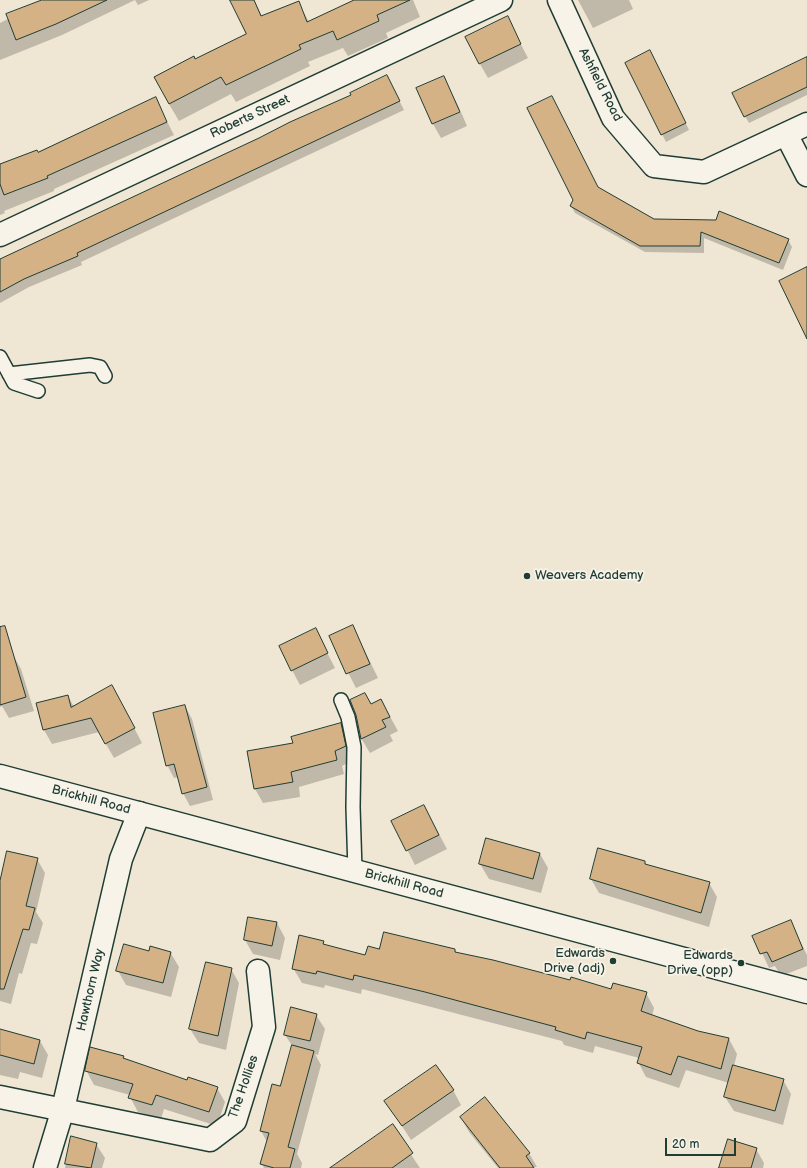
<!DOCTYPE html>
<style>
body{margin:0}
#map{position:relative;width:807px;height:1168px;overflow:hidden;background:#f0e6d4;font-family:"Balsamiq Sans",sans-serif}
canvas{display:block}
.scale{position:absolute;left:665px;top:1138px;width:71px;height:18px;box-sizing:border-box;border:2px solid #1f3d34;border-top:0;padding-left:5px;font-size:12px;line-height:14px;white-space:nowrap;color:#1f3d34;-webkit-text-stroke:3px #f7f3e8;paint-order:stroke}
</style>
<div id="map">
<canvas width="807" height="1168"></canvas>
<div class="scale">20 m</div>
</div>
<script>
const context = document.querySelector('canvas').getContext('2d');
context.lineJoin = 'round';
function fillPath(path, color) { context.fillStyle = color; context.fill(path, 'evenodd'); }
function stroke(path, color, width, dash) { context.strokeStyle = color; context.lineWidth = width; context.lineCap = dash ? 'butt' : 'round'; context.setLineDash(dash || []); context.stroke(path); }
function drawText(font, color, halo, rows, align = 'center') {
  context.font = font + ' "Balsamiq Sans",sans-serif'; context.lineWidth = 3.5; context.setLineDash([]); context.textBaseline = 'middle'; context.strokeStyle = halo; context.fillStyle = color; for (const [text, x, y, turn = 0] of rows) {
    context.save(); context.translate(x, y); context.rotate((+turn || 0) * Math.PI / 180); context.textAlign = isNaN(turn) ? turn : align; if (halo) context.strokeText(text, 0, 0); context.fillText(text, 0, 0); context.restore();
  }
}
const shadow = new Path2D(`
 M45 0H149L138 5 135 0 62 35 0 60V23Z
 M231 0H254L262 16 298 2 309 22 357 0H413L420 17 386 33 388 38 348 56 343 48 308 62 310 66 236 102 231 94 179 121 169 104 195 60 248 34Z
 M578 0H629L633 9 593 28Z
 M507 18 528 58 488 78 480 64Z
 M654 58 689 130 666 142 626 63Z
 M807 58V95L749 123 745 116Z
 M387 76 404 110 81 262 82 265 29 287 0 303V261L291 123 352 96Z
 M444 77 460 110 433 122Z
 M155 98 174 135 54 189V191L4 211 5 213 0 215V165L38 153Z
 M461 112 467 126 441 138 433 124Z
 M598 188 654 220 788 240 792 247 783 270 704 238V253L645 252 575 213 571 206Z
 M353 627 378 678 356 688 330 637Z
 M315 629 335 668 300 685 292 670Z
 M13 655 21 669 34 711 9 718 2 706 0 707V658Z
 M68 696 74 707 120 701 142 743 114 758 99 732 52 744 44 730 37 704Z
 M381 700 398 731 390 735 393 741 370 753 361 738 371 705Z
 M185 706 192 719 213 800 190 806 183 793 179 777 174 778 167 765Z
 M341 725 349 739 353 760 342 766 344 774 299 787 300 797 263 803 255 789 294 744Z
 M424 806 447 849 415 865 393 822Z
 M487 840 540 854 548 868 541 893 489 879 480 864Z
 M37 859 45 873 36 912 43 923 37 944 31 943 22 974 19 973 11 1004 0 1001V896Z
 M645 862 647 866 709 883 717 897 709 927 599 893 591 879Z
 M790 921 807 955V966L781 976 775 966 769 968 754 936Z
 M277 923 285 938 280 960 253 954 245 940Z
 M323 942 325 946 366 956 380 950H455L457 954 612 991 646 993 654 1008 652 1016 698 1032 729 1039 737 1054 734 1066 783 1080 791 1094 783 1125 734 1111 725 1097 729 1083 686 1070 679 1088 646 1077 638 1062 639 1058 595 1046 593 1053 564 1045 562 1041 362 989 361 994 325 985 324 988 302 983 293 968Z
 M170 952 179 967 171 997 126 985 118 971Z
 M231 969 239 983 226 1050 199 1043 190 1029Z
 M316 1015 325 1029 318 1055 315 1054 321 1065 297 1154 302 1163 301 1168H264L262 1164 267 1142 261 1131 281 1087 293 1047 285 1035Z
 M0 1030 40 1041 48 1055 42 1078 20 1072 18 1079 0 1075Z
 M123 1057 125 1060 187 1081 217 1088 225 1102 217 1126 164 1109 161 1119 138 1112 130 1097V1095L94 1085 86 1070Z
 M453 1090 461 1105 411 1140 386 1101Z
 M461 1118 529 1153 537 1167 498 1168 469 1132Z
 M392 1126 420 1168H347Z
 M72 1137 96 1144 105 1158 102 1168H65Z
 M756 1149 764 1163 763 1168H720Z`);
const building = new Path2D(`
 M42 0H107L56 24 16 40 6 14Z
 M230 0H254L261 16 299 1 307 22 354 0H410L377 15 379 21 337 40 333 31 299 45 301 49 226 85 221 77 169 104 154 77 194 56 195 59 246 34Z
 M508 16 521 44 479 64 465 37Z
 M650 50 686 123 661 135 625 63Z
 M807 57V87L744 117 732 93Z
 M387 75 400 101 77 253 78 256 24 279 0 292V259L259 138 290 122 351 95 350 93Z
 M444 76 460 112 432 124 416 88Z
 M552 96 598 187 654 219 716 220 719 211 789 239 779 263 701 232 700 246H640L570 206 573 200 527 108Z
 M156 97 167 122 47 176 48 178 4 195 0 184V164L37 150 38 152Z
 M807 267V339L779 281Z
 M353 625 370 664 346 674 329 636Z
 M5 626 26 697 0 705V627Z
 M316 628 328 653 291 671 279 646Z
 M112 685 135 728 105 744 91 718 43 730 36 703 68 695 71 707Z
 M365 693 371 704 381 699 390 717 382 720 386 727 361 739 356 715 350 700Z
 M185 705 207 787 182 794 174 764 166 766 153 713Z
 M341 723 346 746 335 751 337 760 291 772 293 782 254 789 247 751 293 743 291 737Z
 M424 805 439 835 406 851 391 821Z
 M486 838 540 853 533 879 479 864Z
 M598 848 645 861V864L710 882 701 913 590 879Z
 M7 851 38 858 26 906 35 908 29 930 23 929 4 989H0V881Z
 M248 917 277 922 272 946 244 940Z
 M791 920 803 949 772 962 767 952 760 954 752 936Z
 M384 932 455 949V952L493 960 570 980 571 977 611 989 613 983 647 992 641 1011 698 1031 729 1038 721 1069 678 1056 671 1075 637 1063 642 1047 587 1032 585 1039 555 1030 556 1027 425 992 354 975 353 980 317 971 316 974 292 969 299 935 324 941 323 944 365 955 368 946 379 949Z
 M124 944 149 951 150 946 171 952 163 983 116 971Z
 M206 962 232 968 218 1036 189 1029Z
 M291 1007 317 1014 310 1041 284 1035Z
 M0 1029 40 1040 34 1064 0 1055Z
 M292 1045 314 1051 288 1147 295 1149 290 1168H274L260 1164 269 1133 260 1131 272 1084 280 1086Z
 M90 1047 124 1056 123 1058 187 1080 188 1077 218 1087 209 1112 156 1095 152 1105 128 1098 133 1084 85 1071Z
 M436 1065 454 1090 402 1126 384 1101Z
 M733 1065 784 1079 775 1111 724 1097Z
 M485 1097 530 1153 526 1156 534 1168H500L460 1117Z
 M393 1124 413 1153 392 1168H330Z
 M71 1136 97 1143 91 1168 65 1164Z
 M728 1139 757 1148 751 1168H719Z`);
const service = new Path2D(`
 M0 357 14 383 38 391
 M9 374 90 365 100 367 105 376
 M341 700 348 717 354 747 353 807 355 871`);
const minor = new Path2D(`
 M559 0 613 118 654 166 704 172 807 124
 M786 134 807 175
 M0 235 501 0
 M0 1097 210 1140 235 1121 264 1027 258 971
 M45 1168 63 1109 121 859 139 813`);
const tertiary = new Path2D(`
 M0 776 807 992`);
const markers = [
 [527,576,4,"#1f3d34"],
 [613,961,4,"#1f3d34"],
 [741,963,4,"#1f3d34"]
];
const streetNames = [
 ["Ashfield Road",600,85,63],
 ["Roberts Street",250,117,-25],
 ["Brickhill Road",91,800,15],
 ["Brickhill Road",404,884,15],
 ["Hawthorn Way",91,990,-77],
 ["The Hollies",244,1087,-71]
];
const poiNames = [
 ["Weavers Academy",535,576,"left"],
 ["Edwards",605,954],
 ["Drive (adj)",605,969],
 ["Edwards",733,956],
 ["Drive (opp)",733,971]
];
fillPath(shadow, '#0003');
fillPath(building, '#d4b286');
stroke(building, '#1f3d34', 1);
stroke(service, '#1f3d34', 16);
stroke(minor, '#1f3d34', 25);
stroke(tertiary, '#1f3d34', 25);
stroke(service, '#f7f3e8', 13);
stroke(minor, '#f7f3e8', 22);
stroke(tertiary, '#f7f3e8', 22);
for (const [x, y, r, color] of markers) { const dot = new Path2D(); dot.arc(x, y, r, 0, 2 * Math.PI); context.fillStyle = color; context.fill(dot); stroke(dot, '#f7f3e8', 1.5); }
drawText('13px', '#1f3d34', '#f7f3e8', streetNames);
drawText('13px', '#1f3d34', '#f7f3e8', poiNames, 'right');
</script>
